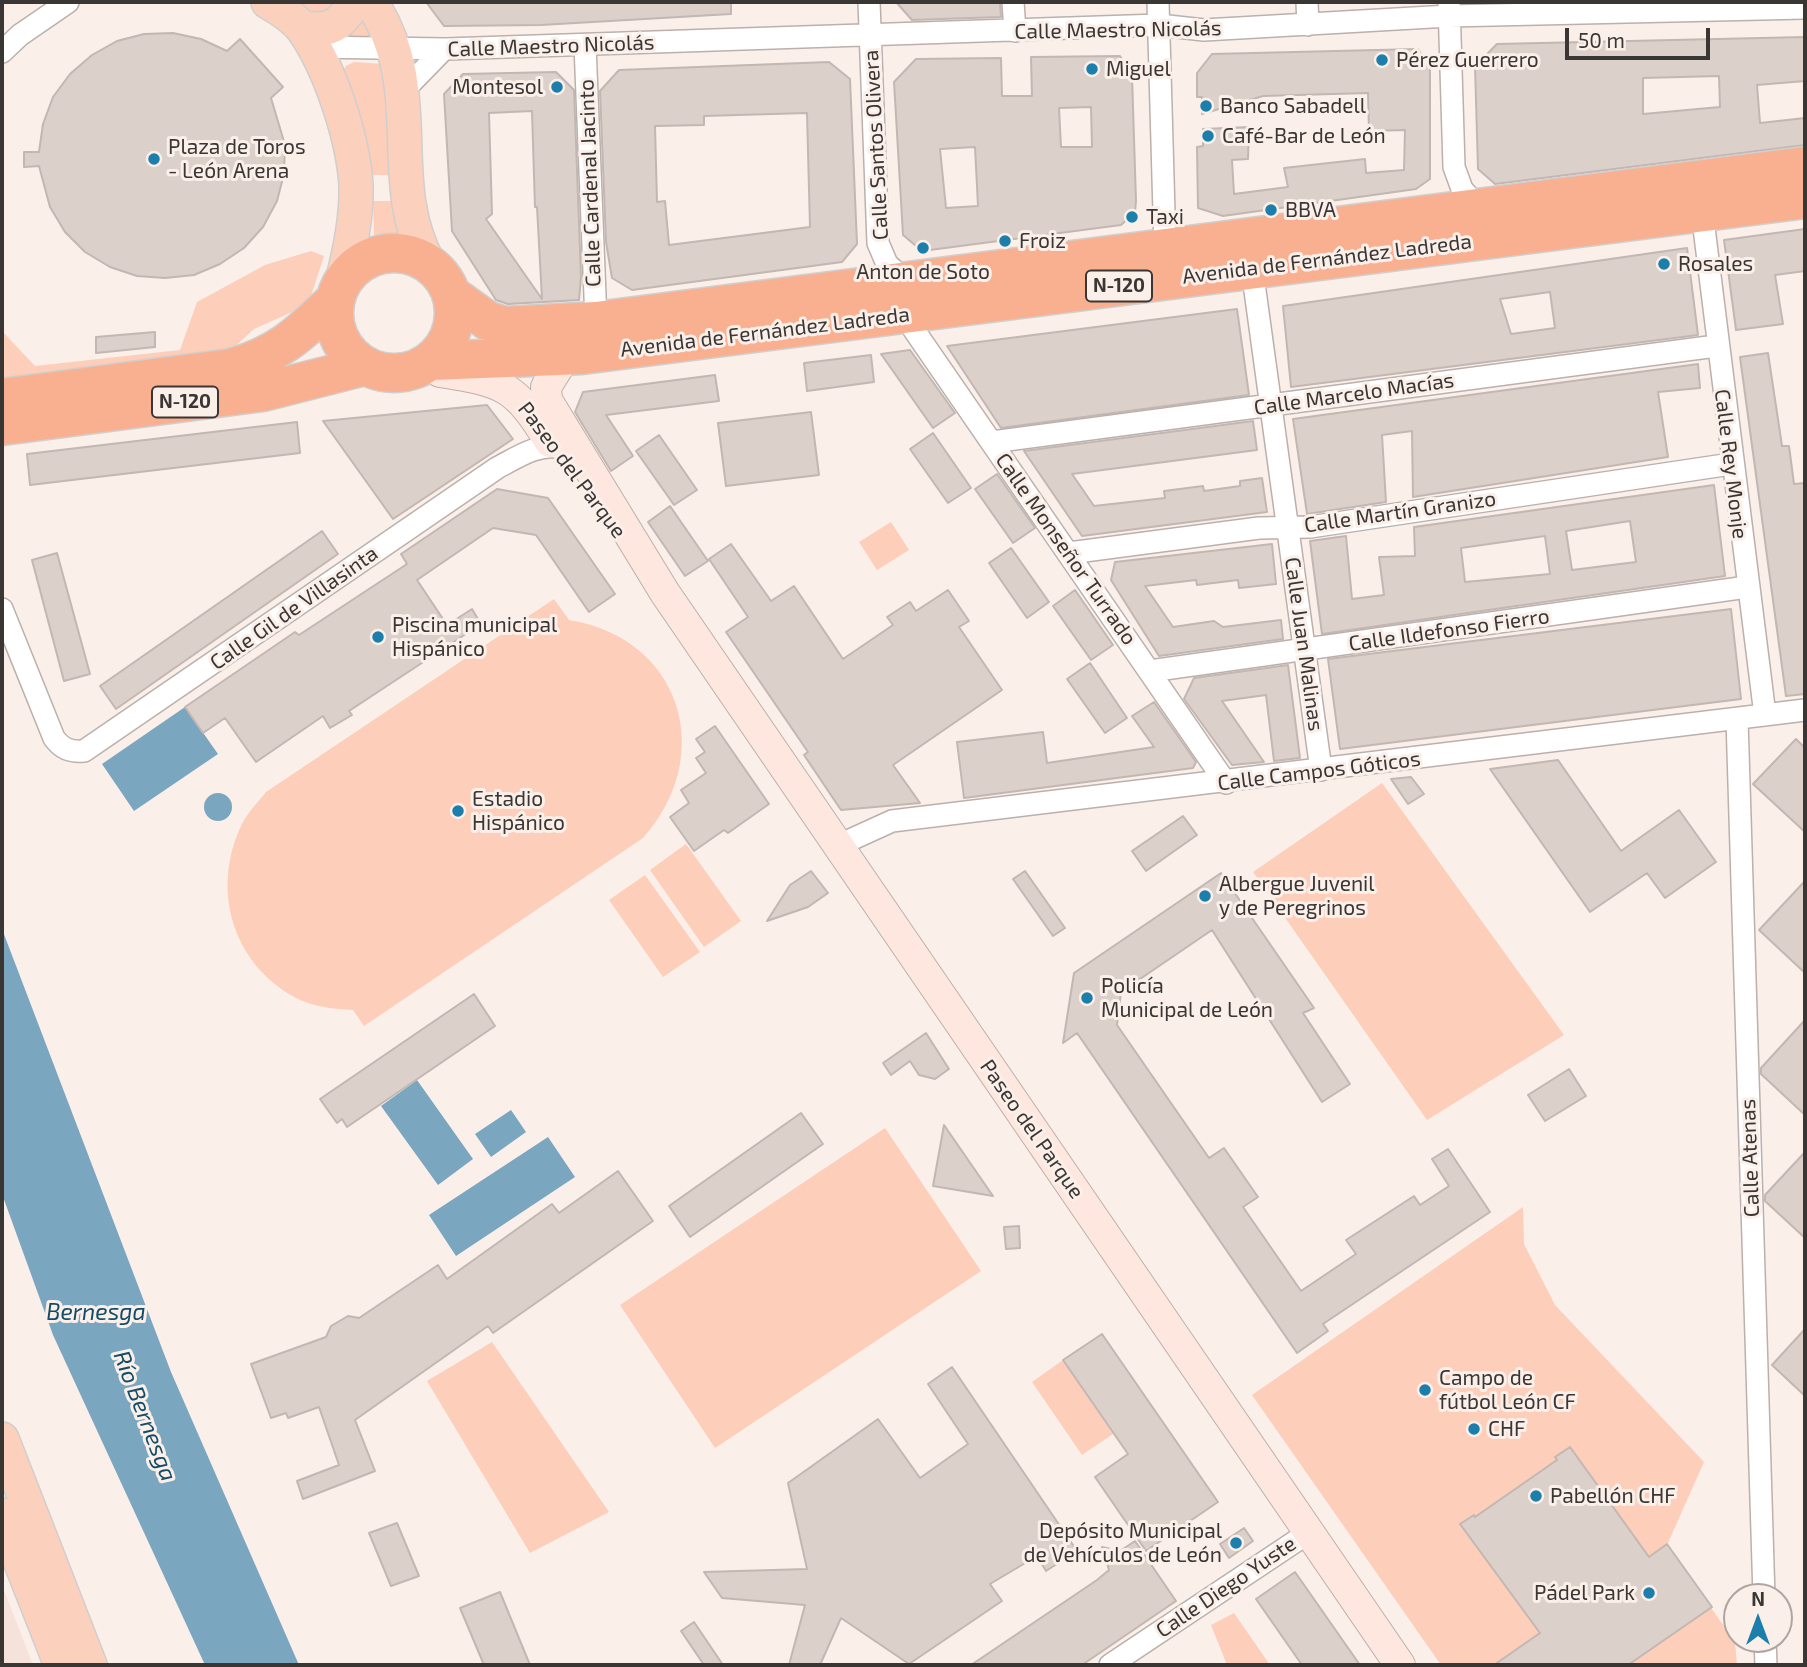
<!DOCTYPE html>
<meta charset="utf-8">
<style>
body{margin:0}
#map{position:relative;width:1807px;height:1667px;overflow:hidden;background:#fbefea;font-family:"Exo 2",sans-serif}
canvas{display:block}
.frame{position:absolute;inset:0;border:4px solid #3a3634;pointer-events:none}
.north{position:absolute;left:1723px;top:1583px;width:70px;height:70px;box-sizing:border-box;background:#fbefea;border:2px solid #aea5a1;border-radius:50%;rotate:0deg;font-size:19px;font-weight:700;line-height:28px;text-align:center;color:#3a3634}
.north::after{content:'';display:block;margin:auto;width:24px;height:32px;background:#1c7eaa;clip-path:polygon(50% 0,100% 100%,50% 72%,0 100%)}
.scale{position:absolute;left:1565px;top:28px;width:145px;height:32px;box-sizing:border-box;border:4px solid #3a3634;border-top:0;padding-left:9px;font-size:21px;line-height:24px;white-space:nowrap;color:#3a3634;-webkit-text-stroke:5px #fbefea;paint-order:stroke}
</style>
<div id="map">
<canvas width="1807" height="1667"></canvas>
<div class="frame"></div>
<div class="north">N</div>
<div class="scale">50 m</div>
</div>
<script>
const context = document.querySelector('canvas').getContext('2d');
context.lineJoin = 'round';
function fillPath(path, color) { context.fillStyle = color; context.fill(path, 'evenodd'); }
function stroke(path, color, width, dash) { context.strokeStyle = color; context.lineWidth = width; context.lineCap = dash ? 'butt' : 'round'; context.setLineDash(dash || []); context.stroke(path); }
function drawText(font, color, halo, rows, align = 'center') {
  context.font = font + ' "Exo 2",sans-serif'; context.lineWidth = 6; context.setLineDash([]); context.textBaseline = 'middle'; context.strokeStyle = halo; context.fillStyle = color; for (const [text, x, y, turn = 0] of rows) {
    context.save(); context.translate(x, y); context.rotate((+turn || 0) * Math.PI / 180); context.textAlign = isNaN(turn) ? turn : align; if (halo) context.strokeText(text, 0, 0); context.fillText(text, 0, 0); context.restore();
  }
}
const built = new Path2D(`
 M2 1585 33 1665H2Z`);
const green = new Path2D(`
 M300 2H344L339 14 311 16Z
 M364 16 378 39 346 38Z
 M354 62 383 64 398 175H369L341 74 346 66Z
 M373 201H399L405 236 374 238Z
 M311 251 324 256 308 305 254 329 230 351 2 381V331L35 366 180 350 197 302 265 265Z
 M891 522 909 550 877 570 859 542Z
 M554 599 569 620C682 638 717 756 643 838L364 1026 353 1010C334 1009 314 1007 296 998 231 963 210 887 243 822 249 811 259 801 266 792Z
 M1382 783 1564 1035 1427 1120 1253 872Z
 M686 844 741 921 704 947 650 870Z
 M645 875 700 952 663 977 609 900Z
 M885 1128 981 1271 715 1448 620 1305Z
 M1523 1207 1524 1244 1555 1305 1704 1462 1667 1545 1735 1642 1737 1665H1441L1252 1395Z
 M492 1342 609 1512 530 1553 427 1381Z
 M1063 1360 1113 1434 1082 1455 1032 1382Z
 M1234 1613 1270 1665H1227L1211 1625Z`);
const water = new Path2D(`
 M185 707 218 754 134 811 102 764Z
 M204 807a14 14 0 1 1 28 0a14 14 0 1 1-28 0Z
 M2 929 171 1372 299 1665H205L53 1335 2 1194Z
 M417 1080 473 1159 438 1185 381 1106Z
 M511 1110 526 1132 491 1157 475 1134Z
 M548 1137 575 1177 456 1256 429 1215Z`);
const building = new Path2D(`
 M426 2H731V14L541 25 444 26Z
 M896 2H1000L1001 17 912 20Z
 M173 33 201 39 227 51 240 39 283 87 271 98 285 145 284 174 277 201 263 227 244 248 220 264 194 275 165 278 137 276 110 267 85 252 65 232 50 207 39 166 24 167V152H39L43 124 53 97 70 74 92 55 117 41 144 34Z
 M1805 37V81L1757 85 1760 123 1805 118V145L1495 184 1478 169 1475 66 1497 44ZM1719 76 1720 107 1643 114V78Z
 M1418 49 1430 68V179L1416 189 1223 216 1198 208 1197 147 1203 146V129L1249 127 1248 159 1232 160 1234 194 1288 187 1284 168 1365 159 1366 173 1404 170 1405 130 1369 131 1368 93 1263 96 1202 114V97H1197V73L1212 54Z
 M1120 56 1132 76 1136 201 1135 212 1121 225 922 251 903 235 894 82 916 59 1001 58 1002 96H1032L1031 57ZM1091 107 1092 147H1061L1059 108ZM975 147 978 206 946 208 940 149Z
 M829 62 850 79 857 244 842 262 632 290 612 278 606 242 600 91 619 70ZM807 113 810 227 669 245 665 201 657 202 655 126 704 125V116Z
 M556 72 574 90 581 277 579 300 508 304 496 300 452 231 444 94 463 74ZM532 111 535 207H537L542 299 486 219 492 214 489 113Z
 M1805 229V271L1775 275 1783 324 1736 330 1724 240Z
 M1687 248 1698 335 1291 387 1283 306ZM1550 292 1555 328 1511 334 1500 299Z
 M1237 309 1249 395 1001 428 947 346Z
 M155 332V347L96 353V337Z
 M910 350 955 413 933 428 881 354Z
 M1768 353 1782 446H1789L1794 484 1805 483V694L1786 696 1740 357Z
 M871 355 874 382 807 391 804 363Z
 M1698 364 1700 388 1658 392 1668 457 1413 497 1412 431 1382 435 1386 502 1307 514 1293 419Z
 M715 375 719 401 606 415 633 456 611 471 575 412 583 392Z
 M487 405 513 439 393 519 323 421Z
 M811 412 819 475 726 486 718 423Z
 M1253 421 1257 450 1072 474 1094 506 1165 498 1164 491 1203 486 1204 491 1240 486V481L1262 478 1267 512 1082 536 1024 451Z
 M297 422 300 453 30 485 27 454Z
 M933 433 971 488 948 503 910 449Z
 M659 435 697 490 674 505 636 451Z
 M997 474 1035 528 1013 543 975 489Z
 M1714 485 1725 576 1322 634 1310 541 1346 536 1352 599 1384 595 1379 557 1415 556 1414 527ZM1630 521 1636 562 1572 570 1566 531ZM1545 536 1550 574 1465 582 1461 548Z
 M497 489 548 498 615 594 589 612 536 535 493 528 417 580 447 625 472 609 481 624 349 711 352 715 330 728 323 716 256 762 225 718 203 733 185 707 295 632 299 635 407 564 401 554Z
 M670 506 708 561 685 576 648 522Z
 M322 531 338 554 116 709 100 686Z
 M731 544 771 601 794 586 843 659 893 625 887 617 910 602 916 611 948 590 969 621 959 627 1002 690 893 765 920 803 841 810 804 755 808 752 726 632 748 617 709 559Z
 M1272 544 1276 584 1239 588 1238 580 1197 585 1196 580 1145 586 1173 627 1214 621 1223 627 1281 620 1283 639 1159 656 1111 580 1115 562Z
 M1011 548 1049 602 1027 618 989 563Z
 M57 553 90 674 64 681 32 560Z
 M1075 590 1113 645 1091 660 1053 606Z
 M1731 609 1741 699 1340 749 1328 659Z
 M1090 663 1127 718 1105 733 1067 679Z
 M1288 665 1300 758 1274 761 1266 695 1222 701 1264 762 1232 765 1184 699 1194 678Z
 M1154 702 1196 762 1193 768 964 798 957 742 1043 732 1047 763 1154 747 1132 716Z
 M715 726 769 804 728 833 724 830 694 851 670 817 689 803 681 790 706 773 696 758 705 752 696 739Z
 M1796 739 1805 748V832L1753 784Z
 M1558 760 1621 851 1679 810 1716 862 1665 898 1647 873 1590 912 1490 769Z
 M1411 777 1424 794 1408 804 1391 779Z
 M1183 816 1197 835 1146 871 1132 851Z
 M811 871 828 893 808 907 767 921 790 885Z
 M1025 871 1065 928 1053 936 1013 879Z
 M1221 873 1314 1008 1303 1013 1350 1084 1322 1102 1212 930 1121 992 1117 1025 1209 1158 1224 1148 1258 1197 1243 1207 1301 1291 1356 1254 1346 1240 1414 1196 1420 1205 1449 1186 1432 1159 1448 1149 1490 1212 1323 1324 1328 1331 1297 1353 1077 1033 1063 1043 1074 973Z
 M1805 881V973L1759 930Z
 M474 994 495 1026 347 1127 342 1119 337 1123 320 1099Z
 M1805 1020V1115L1761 1074V1068Z
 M926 1033 949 1069 935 1079 919 1075 910 1061 891 1075 883 1063Z
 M1569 1069 1586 1096 1545 1121 1528 1095Z
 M801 1113 823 1144 690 1237 669 1206Z
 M944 1125 993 1196 933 1186Z
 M1805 1152V1238L1765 1201V1195Z
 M618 1171 653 1221 493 1333 488 1326 355 1420 375 1471 303 1499 297 1481 339 1465 319 1407 288 1418 286 1413 271 1418 251 1364 326 1337 331 1326 348 1316 359 1318 438 1265 447 1279 552 1204 559 1213Z
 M1019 1226 1020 1248 1006 1249 1004 1227Z
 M1805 1329V1396L1772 1365Z
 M1102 1334 1218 1502 1146 1551 1095 1477 1128 1454 1063 1360Z
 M952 1367 1077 1551 1046 1571 1037 1556 990 1584 1002 1601 909 1664 841 1618 820 1665H789L805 1605 722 1598 704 1572 807 1569 788 1483 878 1419 920 1478 968 1444 928 1384Z
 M1570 1447 1649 1557 1667 1544 1712 1607 1628 1665H1494L1540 1633 1460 1524 1474 1515 1475 1517 1557 1460 1555 1457Z
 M397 1523 419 1576 391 1586 369 1533Z
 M1244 1528 1253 1541 1229 1558 1220 1544Z
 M1135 1541 1176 1601 1082 1665H971L1097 1580 1109 1570 1102 1547 1120 1551Z
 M1295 1572 1360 1665H1302L1256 1599Z
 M500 1592 530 1665H484L460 1608Z
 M694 1622 723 1665H704L681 1631Z`);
const street = new Path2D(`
 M869 2 878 243 887 264 905 280
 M1013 2 1015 31
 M1158 2 1165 248
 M1307 2 1308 25
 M1449 4 1454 167 1462 189 1478 208
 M585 45 596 321
 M312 47 446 49 1159 25 1204 30 1449 16 1805 8
 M2 52 20 35 68 2
 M404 90 444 49
 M1702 212 1765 715
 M1252 269 1321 770
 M908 314 914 330 1226 783
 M992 442 1716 346
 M1069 553 1259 528 1310 527 1731 464
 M2 609 54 738C62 749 70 752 84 751L497 468C518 457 539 442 563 448
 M1150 671 1747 587
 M1737 719 1764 1597
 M837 846 892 821 1805 710
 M1765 1639 1766 1665
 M1110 1665 1308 1533`);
const secondary = new Path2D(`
 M566 355 546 387 547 400 665 593 1400 1665
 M440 372C504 382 515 385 550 442`);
const primary = new Path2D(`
 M268 2C280 9 293 17 302 28 330 67 353 138 356 185 357 217 350 251 342 282
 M371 2C430 91 382 179 429 264
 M301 27C328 33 341 26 354 2
 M2 1439 90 1665
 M2 1515 61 1665`);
const highway = new Path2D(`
 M334 313a60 60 0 1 1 120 0a60 60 0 1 1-120 0Z
 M453 296 488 321 505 326 596 321 1805 166
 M431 361 582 355 1805 199
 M2 398 231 368C277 355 299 335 333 302
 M2 426 263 392 365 366`);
const markers = [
 [1382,60,7,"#1c7eaa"],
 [1092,69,7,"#1c7eaa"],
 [557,87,7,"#1c7eaa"],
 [1206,106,7,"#1c7eaa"],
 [1208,136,7,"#1c7eaa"],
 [154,159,7,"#1c7eaa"],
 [1271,210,7,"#1c7eaa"],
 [1132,217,7,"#1c7eaa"],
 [1005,241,7,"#1c7eaa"],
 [923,248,7,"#1c7eaa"],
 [1664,264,7,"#1c7eaa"],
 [378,637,7,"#1c7eaa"],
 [458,811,7,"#1c7eaa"],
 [1205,896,7,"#1c7eaa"],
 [1087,998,7,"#1c7eaa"],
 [1425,1390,7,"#1c7eaa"],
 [1474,1429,7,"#1c7eaa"],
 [1536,1496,7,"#1c7eaa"],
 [1236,1543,7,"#1c7eaa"],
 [1649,1593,7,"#1c7eaa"]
];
const shields = [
 [1119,286,66],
 [185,402,66]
];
const shieldNames = [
 ["N-120",1119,286],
 ["N-120",185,402]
];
const streetNames = [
 ["Calle Maestro Nicolás",1118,30,-1],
 ["Calle Maestro Nicolás",551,46,-2],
 ["Calle Santos Olivera",876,145,-93],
 ["Calle Cardenal Jacinto",590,183,-92],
 ["Avenida de Fernández Ladreda",1327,259,-7],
 ["Avenida de Fernández Ladreda",765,332,-7],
 ["Calle Marcelo Macías",1354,394,-8],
 ["Calle Rey Monje",1731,464,83],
 ["Paseo del Parque",572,470,53],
 ["Calle Martín Granizo",1400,512,-8],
 ["Calle Monseñor Turrado",1066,549,55],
 ["Calle Gil de Villasinta",294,608,-35],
 ["Calle Ildefonso Fierro",1449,630,-8],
 ["Calle Juan Malinas",1304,644,82],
 ["Calle Campos Góticos",1319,771,-7],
 ["Paseo del Parque",1032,1129,55],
 ["Calle Atenas",1750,1158,-92],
 ["Calle Diego Yuste",1226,1587,-34]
];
const poiNames = [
 ["Pérez Guerrero",1396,60],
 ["Miguel",1106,69],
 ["Montesol",543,87,"right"],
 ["Banco Sabadell",1220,106],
 ["Café-Bar de León",1222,136],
 ["Plaza de Toros",168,147],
 ["- León Arena",168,171],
 ["BBVA",1285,210],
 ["Taxi",1146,217],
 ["Froiz",1019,241],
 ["Rosales",1678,264],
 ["Anton de Soto",923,272,"center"],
 ["Piscina municipal",392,625],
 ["Hispánico",392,649],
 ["Estadio",472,799],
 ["Hispánico",472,823],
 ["Albergue Juvenil",1219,884],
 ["y de Peregrinos",1219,908],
 ["Policía",1101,986],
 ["Municipal de León",1101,1010],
 ["Campo de",1439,1378],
 ["fútbol León CF",1439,1402],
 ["CHF",1488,1429],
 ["Pabellón CHF",1550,1496],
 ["Depósito Municipal",1222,1531,"right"],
 ["de Vehículos de León",1222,1555,"right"],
 ["Pádel Park",1635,1593,"right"]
];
const waterNames = [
 ["Bernesga",96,1312],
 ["Río Bernesga",145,1416,69]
];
fillPath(built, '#f5e2da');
fillPath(green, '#fdceb9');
fillPath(water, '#7aa6c0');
fillPath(building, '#dcd0cb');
stroke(building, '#c2b7b2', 2);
stroke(street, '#bbb0ac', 24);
stroke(secondary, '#bbb0ac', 32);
stroke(primary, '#d0cfce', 36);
stroke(highway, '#d0cfce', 41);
stroke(street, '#fff', 21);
stroke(secondary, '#fde7de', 30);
stroke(primary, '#fbd0bd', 33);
stroke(highway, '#f8b091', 38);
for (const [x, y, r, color] of markers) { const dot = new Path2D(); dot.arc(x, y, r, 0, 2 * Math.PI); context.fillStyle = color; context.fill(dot); stroke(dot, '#fbefea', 2.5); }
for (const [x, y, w] of shields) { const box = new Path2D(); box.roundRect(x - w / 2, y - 15.5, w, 31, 5); context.fillStyle = '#fbefea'; context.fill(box); stroke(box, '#3a3634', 2); }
drawText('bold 19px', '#3a3634', null, shieldNames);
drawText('21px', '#3a3634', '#fbefea', streetNames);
drawText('21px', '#3a3634', '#fbefea', poiNames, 'left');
drawText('italic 23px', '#134c67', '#fbefea', waterNames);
</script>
